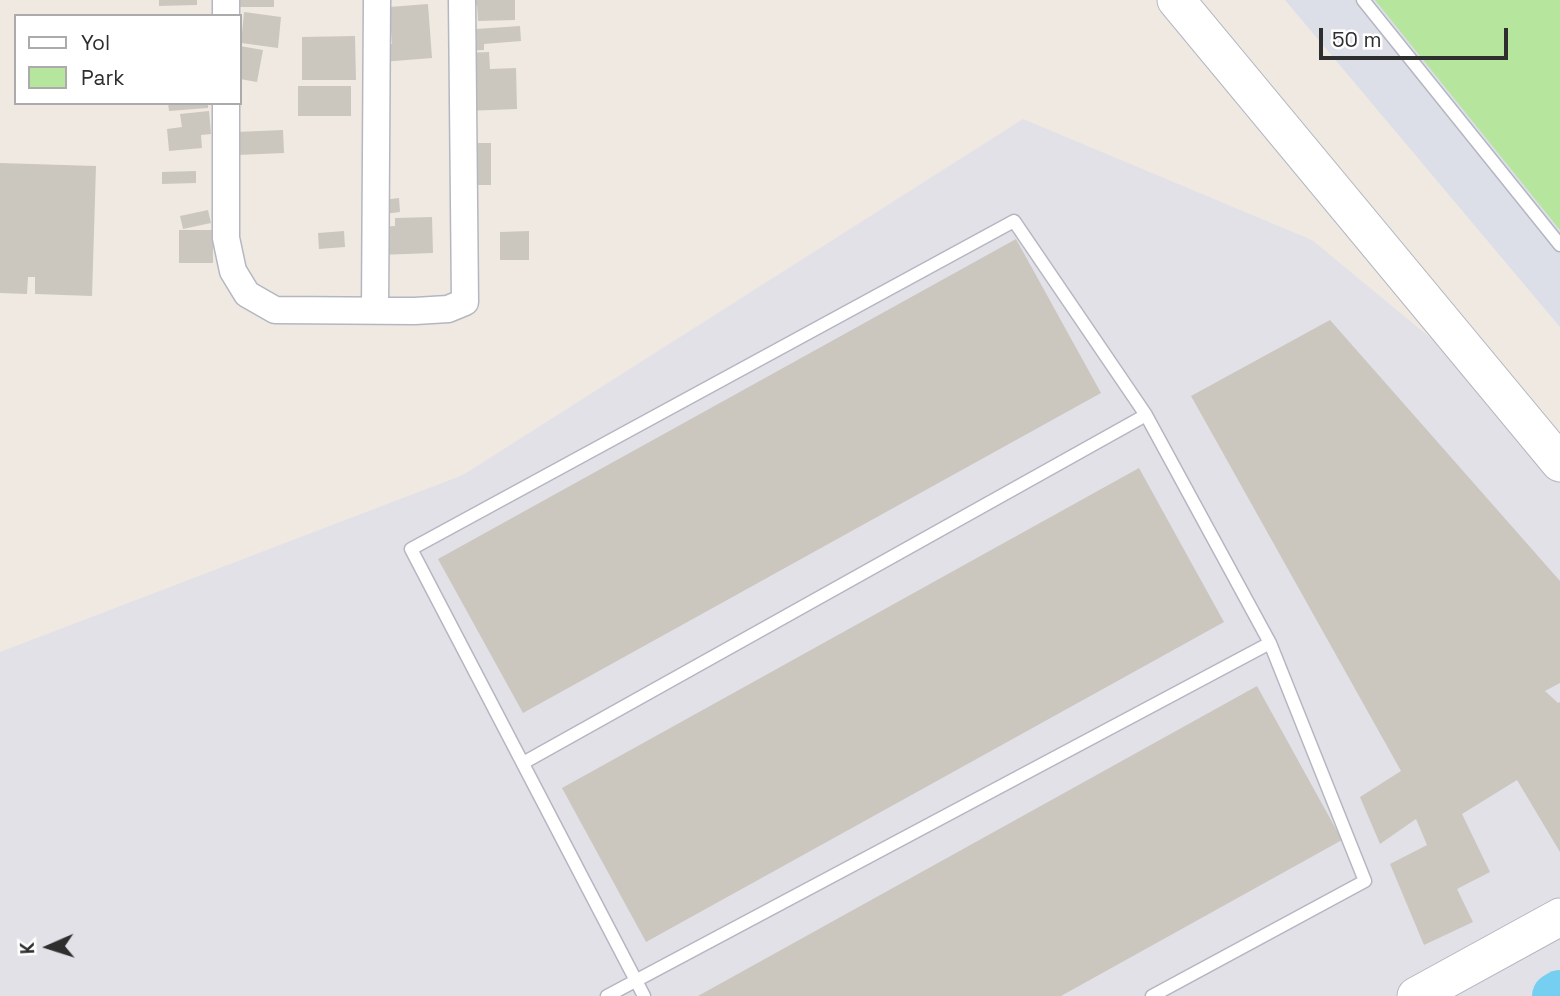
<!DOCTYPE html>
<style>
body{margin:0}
#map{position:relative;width:1560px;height:996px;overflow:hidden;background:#efe9e1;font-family:"Space Grotesk",sans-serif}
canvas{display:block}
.legend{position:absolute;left:14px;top:14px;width:228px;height:91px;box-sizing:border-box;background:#fff;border:2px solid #ababab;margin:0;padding:9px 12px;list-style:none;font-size:21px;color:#2e2e2e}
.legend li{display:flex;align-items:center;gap:14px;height:35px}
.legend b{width:35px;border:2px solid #ababab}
.north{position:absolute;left:14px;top:912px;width:70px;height:70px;-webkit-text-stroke:5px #fff;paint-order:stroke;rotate:267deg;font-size:19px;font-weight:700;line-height:28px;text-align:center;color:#2e2e2e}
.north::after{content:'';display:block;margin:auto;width:24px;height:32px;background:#2e2e2e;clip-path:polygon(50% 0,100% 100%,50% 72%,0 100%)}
.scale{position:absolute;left:1319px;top:28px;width:189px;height:32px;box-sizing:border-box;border:4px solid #2e2e2e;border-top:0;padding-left:9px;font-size:21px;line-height:24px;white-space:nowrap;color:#2e2e2e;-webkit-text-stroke:5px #fff;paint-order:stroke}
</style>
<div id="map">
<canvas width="1560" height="996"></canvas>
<ul class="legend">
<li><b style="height:9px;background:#fff"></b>Yol</li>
<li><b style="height:19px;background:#b6e59e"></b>Park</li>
</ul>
<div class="north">K</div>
<div class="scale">50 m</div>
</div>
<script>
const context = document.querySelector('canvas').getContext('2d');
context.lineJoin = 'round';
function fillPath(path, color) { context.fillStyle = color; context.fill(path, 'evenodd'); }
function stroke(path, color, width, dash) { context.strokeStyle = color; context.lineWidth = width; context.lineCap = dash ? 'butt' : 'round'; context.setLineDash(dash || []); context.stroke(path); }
const industrial = new Path2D(`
 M1023 119 1312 240 1560 445V996H0V652L463 475Z`);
const airport = new Path2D(`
 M1285 0H1560V327Z`);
const green = new Path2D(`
 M1375 0H1560V230Z`);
const river = new Path2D(`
 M1555 996 1560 993`);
const building = new Path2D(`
 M159 0H197V5L159 6Z
 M240 0H274V7H240Z
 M460 0H515V20L478 21 477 5H460Z
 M428 4 432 58 382 62 381 44H392L389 7Z
 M244 12 281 17 278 48 241 43Z
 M520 26 521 41 484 44V50L464 51V47L477 46 476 29Z
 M355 36 356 80H302V37Z
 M240 46 263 50 257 82 240 79Z
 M489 52 490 69 516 68 517 109 465 111 463 53Z
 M298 86H351V116H298Z
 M168 103H208V108L169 111Z
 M209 111 211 134 201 135 202 148 169 151 167 129 182 127 180 114Z
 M283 130 284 153 237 155 236 132Z
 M461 143H491V185H462Z
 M0 163 96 166 92 296 35 294V277H28L27 294 0 293Z
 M196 171V183L162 184V172Z
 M399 198 400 212 376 215 375 201Z
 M208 210 211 223 183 229 180 216Z
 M432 217 433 253 379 255V227L395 226V218Z
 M179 230H213V263H179Z
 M344 231 345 247 319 249 318 233Z
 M529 231V260H500V232Z
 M1016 239 1101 393 523 713 438 559Z
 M1330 320 1560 581V683L1545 691 1558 703 1560 702V852L1517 780 1462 814 1490 872 1457 889 1473 922 1424 945 1390 864 1427 845 1416 819 1380 844 1360 797 1401 771 1191 396Z
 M1139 468 1224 622 646 942 562 788Z
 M1257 686 1342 840 1061 996H698Z`);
const lane = new Path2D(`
 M1363 0 1560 245
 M523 763 1146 415
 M607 996 1270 643
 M644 996 411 549 1014 221 1146 415 1270 643 1365 881 1152 996`);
const street = new Path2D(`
 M226 0V16
 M226 103V238L233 271 247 294 275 310 415 311 448 309 465 302 462 0
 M375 310 377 0`);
const secondary = new Path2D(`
 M1176 0 1560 463
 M1416 996 1560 917`);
fillPath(industrial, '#e3e1e8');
fillPath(airport, '#dcdee8');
fillPath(green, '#b6e59e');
stroke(river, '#75cff0', 46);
fillPath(building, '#cbc7bf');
stroke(lane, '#b4b7c1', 15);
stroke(street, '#b4b7c1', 29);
stroke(secondary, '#b4b7c1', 39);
stroke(lane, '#fff', 12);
stroke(street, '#fff', 26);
stroke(secondary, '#fff', 37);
</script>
